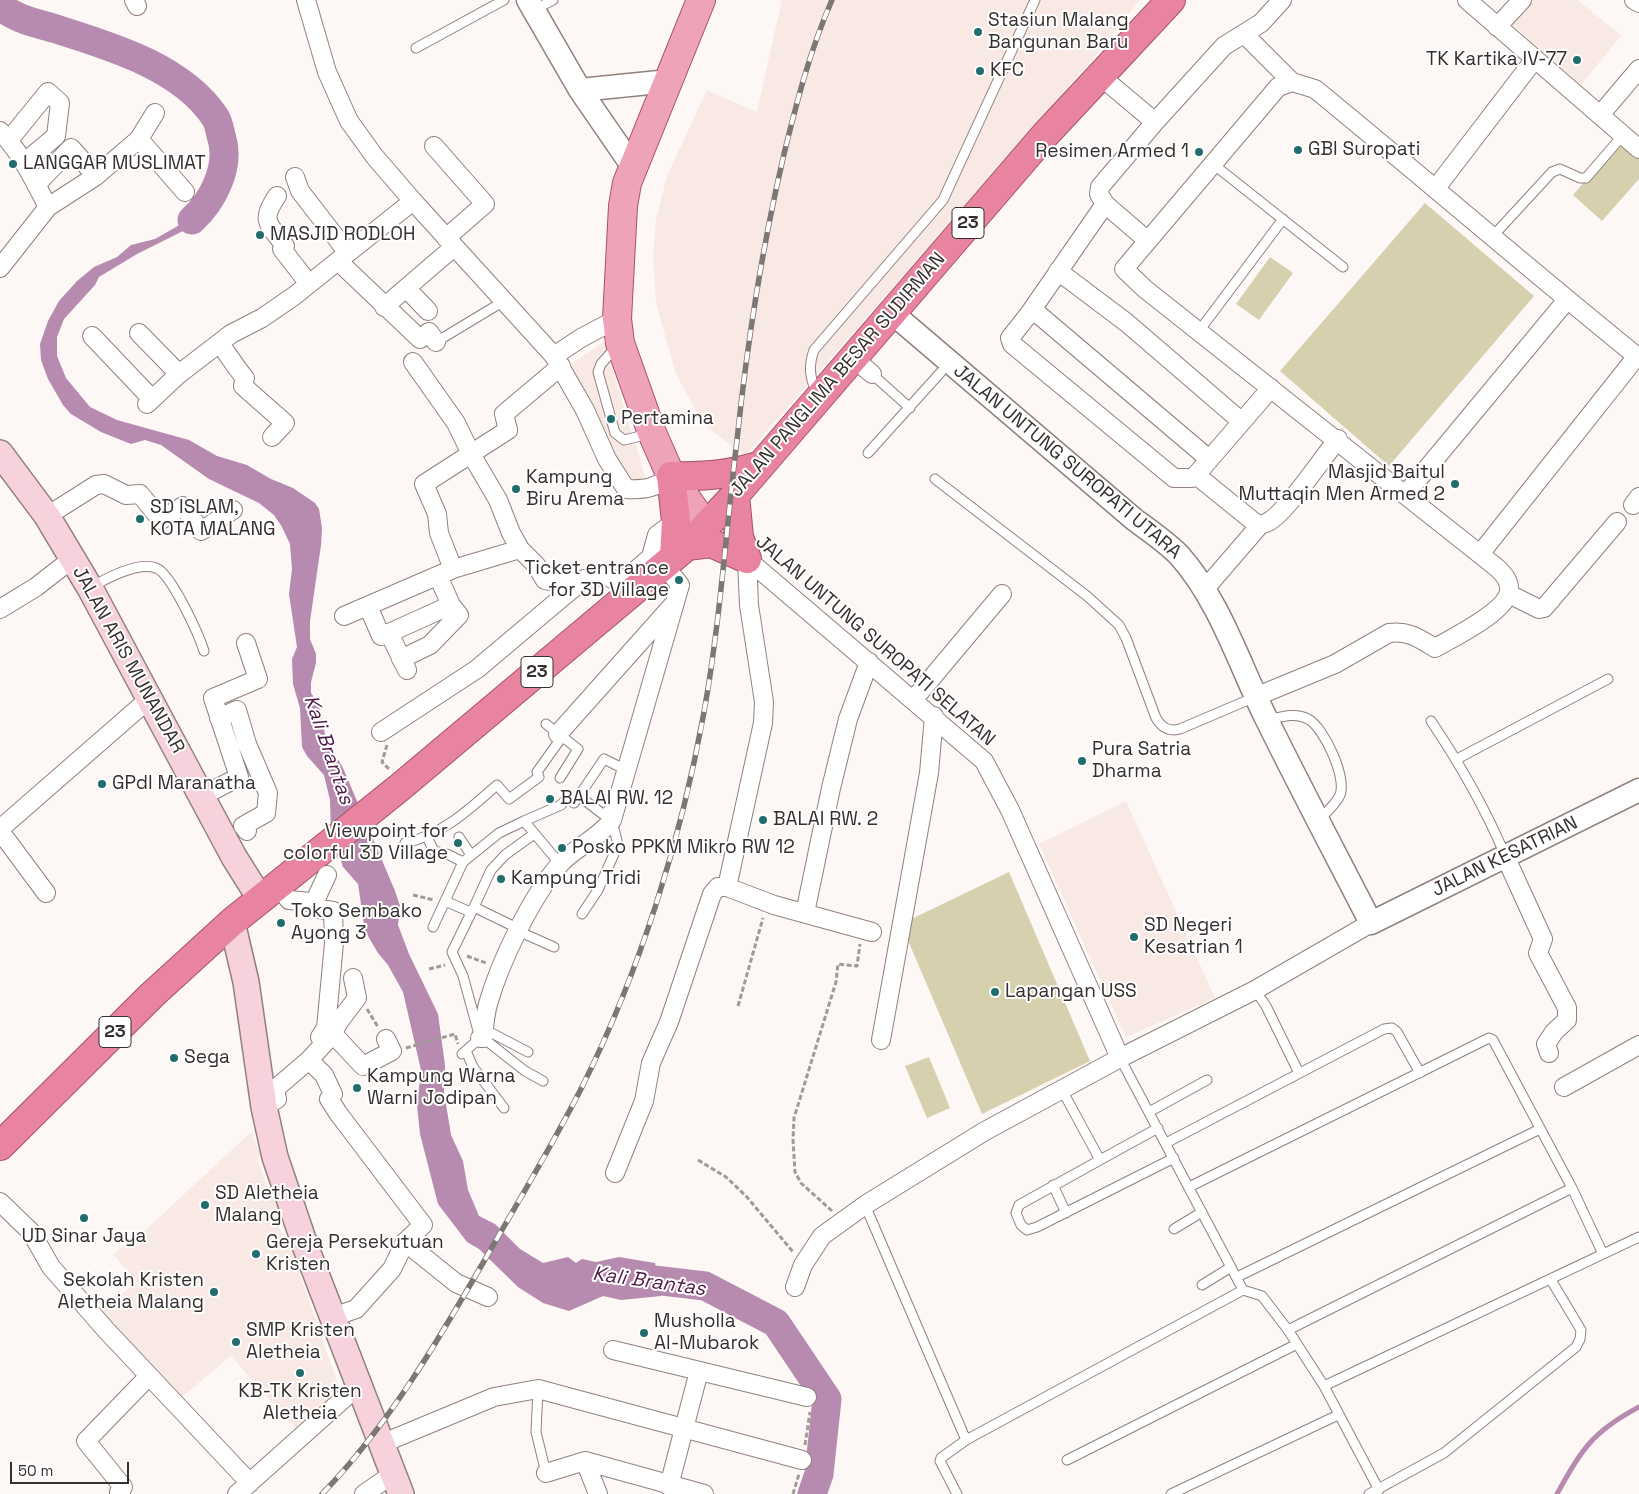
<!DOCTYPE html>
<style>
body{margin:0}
#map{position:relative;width:1639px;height:1494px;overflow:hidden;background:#fdf7f5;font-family:"Space Grotesk",sans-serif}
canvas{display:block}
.scale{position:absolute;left:10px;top:1462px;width:119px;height:22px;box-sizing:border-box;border:2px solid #352f2d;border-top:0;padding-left:6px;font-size:15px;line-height:18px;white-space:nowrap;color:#352f2d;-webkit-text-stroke:4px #fff;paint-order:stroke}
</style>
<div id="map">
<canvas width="1639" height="1494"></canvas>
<div class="scale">50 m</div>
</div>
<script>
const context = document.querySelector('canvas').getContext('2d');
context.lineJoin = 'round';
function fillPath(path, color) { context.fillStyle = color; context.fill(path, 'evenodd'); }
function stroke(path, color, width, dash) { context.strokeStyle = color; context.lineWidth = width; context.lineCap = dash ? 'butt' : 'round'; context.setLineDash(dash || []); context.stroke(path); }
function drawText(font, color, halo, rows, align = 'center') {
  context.font = font + ' "Space Grotesk",sans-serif'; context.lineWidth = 4; context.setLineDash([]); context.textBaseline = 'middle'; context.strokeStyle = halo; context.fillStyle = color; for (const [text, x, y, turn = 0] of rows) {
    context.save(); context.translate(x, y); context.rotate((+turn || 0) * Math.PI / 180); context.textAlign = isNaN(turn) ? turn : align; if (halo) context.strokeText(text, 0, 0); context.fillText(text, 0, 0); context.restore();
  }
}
const built = new Path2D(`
 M782 0H1140L1091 61 745 456 703 424 676 374 656 303 653 256 656 220 667 176 707 90 757 112Z
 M1527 0H1577L1621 35 1581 85 1508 21Z
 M604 342 647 483 626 481 569 369 571 364Z
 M1126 801 1215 998 1126 1037 1039 844Z
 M251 1132 261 1155 257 1159 271 1197 274 1196 285 1219 276 1224 308 1268 299 1273 341 1392 299 1433 231 1356 178 1400 99 1312 137 1282 113 1254 150 1226Z`);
const green = new Path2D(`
 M1621 139 1639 154V179L1602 221 1573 195Z
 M1425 203 1534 296 1389 466 1280 371Z
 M1270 257 1293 273 1259 320 1236 304Z
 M1009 872 1090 1061 982 1114 901 924Z
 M929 1057 950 1108 927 1118 905 1066Z`);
const water = new Path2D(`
 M209 185 223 191 211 213 201 222 137 254 99 277 95 285 64 319 57 337V356L66 378 90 407 117 420 189 440 217 456 247 465 271 479 293 488 315 503 319 509 322 528 321 545 310 621V639L316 654V663L311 682V693L319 704 326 739 343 768 395 891 400 906 398 925 409 954 438 1014 445 1065 444 1092 451 1135 463 1161 468 1190 479 1216 495 1224 520 1249 543 1263 568 1257 576 1263 582 1259 596 1262 619 1257 655 1263 661 1296 621 1300 603 1296 569 1311 543 1303 518 1287 479 1249 467 1242 438 1204 420 1134 417 1105 421 1070 403 992 388 965 378 953 365 931 358 884 343 867 331 832 330 800 324 775 307 756 302 747 300 708 293 684 292 659 297 647 289 594 292 569 290 544 282 527 274 515 259 503 209 479 161 445 145 440 131 444 101 432 71 414 63 405 48 379 41 360 40 344 48 321 59 301 77 281 94 267 117 257 131 245 155 239 190 219Z`);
const stream = new Path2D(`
 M1557 1494C1582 1449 1592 1432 1639 1407`);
const river = new Path2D(`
 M0 6C15 19 37 23 56 29 110 46 182 67 215 117 219 123 220 132 222 139 230 167 213 201 192 220
 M620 1276 705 1286 776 1323 827 1399 819 1474 812 1494`);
const path = new Path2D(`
 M387 745 382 762 390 770
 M413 895 434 900
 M467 956 486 963
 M429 969 445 965
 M738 1006 763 918
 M367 1009 378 1027
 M406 1048 455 1034 458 1044
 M698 1160 726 1177 746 1196 794 1253
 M832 1211 801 1183 795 1172 793 1140 794 1118 836 982 838 964 857 966 860 944
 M805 1445 810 1412
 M793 1494 799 1474`);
const service = new Path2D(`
 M534 10 553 0
 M416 48 504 0
 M1213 164 1343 267
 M1493 236 1552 172 1560 169 1580 178H1586L1623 135
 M1199 331 1283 219
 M436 342 504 301
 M617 346 601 364 598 372 615 433 624 440 649 434
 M872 374 910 408
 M817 394C810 378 808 367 814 350L943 200 1035 0
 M868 453 941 372
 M935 479 1087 596 1119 625 1126 638 1156 718C1162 728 1169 732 1180 729L1255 697
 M90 588C105 579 138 561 156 568 171 573 199 635 204 651
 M1267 720C1281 717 1295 712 1308 719 1324 727 1349 781 1339 797 1334 806 1325 813 1319 821
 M1431 721C1460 764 1485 808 1505 855
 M546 724 578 749 560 778
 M1457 759 1608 679
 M579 796 604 759 626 770
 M524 821 561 805 567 798 574 803 579 796 604 815 611 807
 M427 837 434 851 447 854 463 862
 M459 837 471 855
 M405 843C442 835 470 809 497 785L509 799 539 777 537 772 562 737
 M445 901 468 911
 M474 907 491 870 505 855 534 834
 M582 914 598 890 618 845 612 820
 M433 927 463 862 499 833 524 821 560 864
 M518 931 554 947
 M1255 990 1266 1006 1299 1073
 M484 1029 528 1052
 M483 1038 525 1071 543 1081
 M466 1051 473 1067 504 1108
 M462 1054 480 1038 463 976 452 952 474 907 519 929
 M1120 1058 1243 1290 1262 1296 1288 1330 1324 1386 1379 1490
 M1062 1090 1100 1160 1019 1205 1016 1213 1021 1225 1027 1230 1037 1227 1174 1158
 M1149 1112 1207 1080
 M1166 1143 1384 1029 1392 1028 1397 1032 1420 1073
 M1100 1160 1158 1128
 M1053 1185 1066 1213
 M1189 1187 1489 1038 1493 1040 1572 1188 1603 1254
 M865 1205 966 1440
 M1174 1229 1202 1212
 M1237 1277 1540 1129
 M1202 1285 1231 1267
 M1288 1330 1572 1188
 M1324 1386 1639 1237
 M538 1389 536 1432 546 1473
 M1067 1460 1297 1344
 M957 1494 940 1461 941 1458 966 1440 1243 1290
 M1171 1494 1338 1415
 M1369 1494 1444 1453 1576 1347 1580 1339 1581 1330 1551 1280`);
const minor = new Path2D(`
 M134 0 137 6
 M306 0 327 72 349 121 375 157 413 201 554 356 585 410 607 459 626 489C646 490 655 488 671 476
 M1467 0 1639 149
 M1634 0 1639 3
 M1497 27 1522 0
 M1245 35 1292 82
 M1099 75 1155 122
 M1600 115 1639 69
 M0 131C22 154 33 179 48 207
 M139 139 185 192
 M9 140 48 92 60 103 56 136 25 162
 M434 146 485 204 446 238
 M295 177 300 191 348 253
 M36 185 71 148 96 176
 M1436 188 1534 60
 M277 196C260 221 268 223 285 246L282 249 309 284
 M1148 241 1105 204 1099 194 1100 187 1155 122 1224 46 1261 23 1282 0
 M338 261 420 339 429 332 436 342
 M0 268 48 207 96 176 139 139 155 113
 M1058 271 1127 323 1242 422
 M406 288 428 311
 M384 307 454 247
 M1029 314 1105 204
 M139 333 179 374
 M92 336 152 399
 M219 343C229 355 235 367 245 378L243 386 285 423 272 437
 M554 356 581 338 617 319
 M852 357 872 374
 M413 362 456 423 471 454 498 500 511 533 520 549 536 565 545 580C562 585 587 580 604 575L621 583 651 557 657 535 676 521
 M147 404 179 374 231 334 262 318 294 296 413 201
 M1209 459 1038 314H1029L1010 338 1012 344 1174 478H1192L1196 475 1271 388
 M1196 475 1254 522C1259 525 1263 525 1268 522 1286 513 1323 457 1338 439
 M1405 495 1566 301
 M1633 505 1639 497
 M47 516 96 485 104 484 126 495 140 494 161 520 183 506 201 531 233 510
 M741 554 984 761 1010 810 1120 1058
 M1480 554 1637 356
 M453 569 439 533 437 514 424 484 508 430 504 414 561 366
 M1204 590 1260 525
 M1509 594 1539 609 1544 608 1617 522
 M368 606 381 636 389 633 451 605 438 576
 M0 609 36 587 72 559
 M344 616 453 569 520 549
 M389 633 407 670
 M401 659 430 645 459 615 451 605
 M1255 697 1335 664 1389 633C1408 630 1420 639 1435 648 1452 638 1511 610 1509 588 1509 578 1499 569 1491 563L1145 289 1124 269 1278 87 1292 82 1315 89C1424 178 1530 270 1639 358
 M914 699 1002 594
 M219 718 237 710 247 744 268 793 266 813 243 826 247 831
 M381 732 477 669 584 579
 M558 734 672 606
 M202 796 239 777 213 698 258 679 246 643
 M0 829 149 699
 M0 831 46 893
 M1506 858 1543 939 1538 953 1567 1008V1020L1554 1032 1546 1044 1549 1053
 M278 886 289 900 311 902
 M727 887 774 905 872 932
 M314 903 327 875
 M320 909 333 911 334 943 326 1028 320 1037
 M805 913 831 788 848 719 869 662
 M333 1034 363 1066 392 1051 386 1039
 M480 1038H483C484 1027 485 1015 488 1004 500 962 531 897 560 864 575 847 598 839 612 820L680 585 664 565
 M881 1040 929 773 934 716
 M309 1060 324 1075 333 1094 329 1099 338 1113 423 1225 405 1242 392 1269 356 1309 333 1317
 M1564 1087 1639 1045
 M264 1107 277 1099 275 1089 309 1060 333 1034 338 1023 357 998 353 978
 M615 1173 644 1101 651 1063 669 1022 712 894 718 887H727L763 723 764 702 749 605 747 559
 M0 1202 31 1232 51 1267 106 1330 250 1483
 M405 1242 456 1283 488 1297
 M795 1287 803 1265 822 1236 865 1205 985 1131 1120 1058 1255 990 1371 923
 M613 1350 807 1397
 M381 1444 494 1397 538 1389 802 1460
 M585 1461 598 1494
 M546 1473 585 1461 704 1494
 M669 1486 699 1371
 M121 1494 119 1492 123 1487 86 1441 149 1376
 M237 1494 359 1385
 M364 1494 393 1474`);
const tertiary = new Path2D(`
 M528 0 580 90 633 167
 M580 90 669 81
 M891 312 1135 520C1150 531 1166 542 1179 555 1220 601 1239 664 1266 718 1300 787 1336 855 1371 923L1639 790`);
const secondary = new Path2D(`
 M0 453 47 516 90 588 234 857 261 900
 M232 922 246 982 264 1107 275 1157 306 1248 401 1494`);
const primary = new Path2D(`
 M701 0 627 183 623 206 619 281 617 319 620 343 652 433 671 476 706 527`);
const trunk = new Path2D(`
 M735 495 739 537 747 559
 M687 546 711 543 747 559
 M674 557 676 521 671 476C702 477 731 475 761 465
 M0 1146 152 995 232 922 399 788 687 546 736 494 1045 135 1171 0`);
const rail = new Path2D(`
 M322 1494C389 1425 439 1339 487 1256 519 1200 553 1144 582 1087 640 971 681 840 704 712 720 623 726 530 737 440 747 344 762 248 784 154 797 101 810 50 832 0`);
const markers = [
 [978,32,5,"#216c6c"],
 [1577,60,5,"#216c6c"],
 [980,71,5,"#216c6c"],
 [1298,150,5,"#216c6c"],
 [1199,152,5,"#216c6c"],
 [13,164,5,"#216c6c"],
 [260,235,5,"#216c6c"],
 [611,419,5,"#216c6c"],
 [1455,484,5,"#216c6c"],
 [516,489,5,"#216c6c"],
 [140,519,5,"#216c6c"],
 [679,580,5,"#216c6c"],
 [1082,761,5,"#216c6c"],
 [102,784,5,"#216c6c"],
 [550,799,5,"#216c6c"],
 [763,820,5,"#216c6c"],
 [458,843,5,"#216c6c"],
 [562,848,5,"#216c6c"],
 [501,879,5,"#216c6c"],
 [281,923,5,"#216c6c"],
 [1134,937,5,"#216c6c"],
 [995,992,5,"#216c6c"],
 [174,1058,5,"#216c6c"],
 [357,1088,5,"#216c6c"],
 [205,1205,5,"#216c6c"],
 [84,1218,5,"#216c6c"],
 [256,1254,5,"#216c6c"],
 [214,1292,5,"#216c6c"],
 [644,1333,5,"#216c6c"],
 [236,1342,5,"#216c6c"],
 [300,1373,5,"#216c6c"]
];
const shields = [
 [968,223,32],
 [537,672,32],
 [115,1032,32]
];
const shieldNames = [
 ["23",968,223],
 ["23",537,672],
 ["23",115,1032]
];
const poiNames = [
 ["Stasiun Malang",988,21],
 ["Bangunan Baru",988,43],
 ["TK Kartika IV-77",1567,60,"right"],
 ["KFC",990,71],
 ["GBI Suropati",1308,150],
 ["Resimen Armed 1",1189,152,"right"],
 ["LANGGAR MUSLIMAT",23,164],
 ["MASJID RODLOH",270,235],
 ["Pertamina",621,419],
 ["Masjid Baitul",1445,473,"right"],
 ["Muttaqin Men Armed 2",1445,495,"right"],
 ["Kampung",526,478],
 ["Biru Arema",526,500],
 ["SD ISLAM,",150,508],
 ["KOTA MALANG",150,530],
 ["Ticket entrance",669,569,"right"],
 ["for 3D Village",669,591,"right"],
 ["Pura Satria",1092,750],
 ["Dharma",1092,772],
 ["GPdI Maranatha",112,784],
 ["BALAI RW. 12",560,799],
 ["BALAI RW. 2",773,820],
 ["Viewpoint for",448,832,"right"],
 ["colorful 3D Village",448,854,"right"],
 ["Posko PPKM Mikro RW 12",572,848],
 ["Kampung Tridi",511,879],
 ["Toko Sembako",291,912],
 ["Ayong 3",291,934],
 ["SD Negeri",1144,926],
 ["Kesatrian 1",1144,948],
 ["Lapangan USS",1005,992],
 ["Sega",184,1058],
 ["Kampung Warna",367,1077],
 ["Warni Jodipan",367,1099],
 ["SD Aletheia",215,1194],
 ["Malang",215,1216],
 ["UD Sinar Jaya",84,1237,"center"],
 ["Gereja Persekutuan",266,1243],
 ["Kristen",266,1265],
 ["Sekolah Kristen",204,1281,"right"],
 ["Aletheia Malang",204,1303,"right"],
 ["Musholla",654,1322],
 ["Al-Mubarok",654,1344],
 ["SMP Kristen",246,1331],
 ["Aletheia",246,1353],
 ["KB-TK Kristen",300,1392,"center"],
 ["Aletheia",300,1414,"center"]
];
const streetNames = [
 ["JALAN PANGLIMA BESAR SUDIRMAN",838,375,-49],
 ["JALAN UNTUNG SUROPATI UTARA",1067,462,40],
 ["JALAN UNTUNG SUROPATI SELATAN",875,641,41],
 ["JALAN ARIS MUNANDAR",128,660,61],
 ["JALAN KESATRIAN",1505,857,-26]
];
const waterNames = [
 ["Kali Brantas",328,750,71],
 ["Kali Brantas",649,1282,8]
];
fillPath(built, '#f8e9e5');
fillPath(green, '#d6d0af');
fillPath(water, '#b78aaf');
stroke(stream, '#b78aaf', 5);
stroke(river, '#b78aaf', 29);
stroke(service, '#90817d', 11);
stroke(minor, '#90817d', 20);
stroke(tertiary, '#90817d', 25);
stroke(secondary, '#90817d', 28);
stroke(primary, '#a65269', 30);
stroke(trunk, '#a65269', 30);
stroke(path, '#a09a98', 3, [5, 2.5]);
stroke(service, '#fff', 9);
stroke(minor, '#fff', 18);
stroke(tertiary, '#fff', 22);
stroke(secondary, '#f7d1dc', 25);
stroke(primary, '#eea3b8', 28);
stroke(trunk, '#e884a0', 28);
stroke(rail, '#7c7674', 5.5);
stroke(rail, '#fff', 4, [11]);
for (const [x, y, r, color] of markers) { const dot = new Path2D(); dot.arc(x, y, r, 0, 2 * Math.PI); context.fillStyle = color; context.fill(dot); stroke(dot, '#fff', 2); }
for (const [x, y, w] of shields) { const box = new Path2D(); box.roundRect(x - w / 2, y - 15.5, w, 31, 4); context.fillStyle = '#fff'; context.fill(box); stroke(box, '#352f2d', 1); }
drawText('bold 18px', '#352f2d', null, shieldNames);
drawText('19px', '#352f2d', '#fff', poiNames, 'left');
drawText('19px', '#352f2d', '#fff', streetNames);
drawText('italic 20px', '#4f1848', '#fff', waterNames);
</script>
